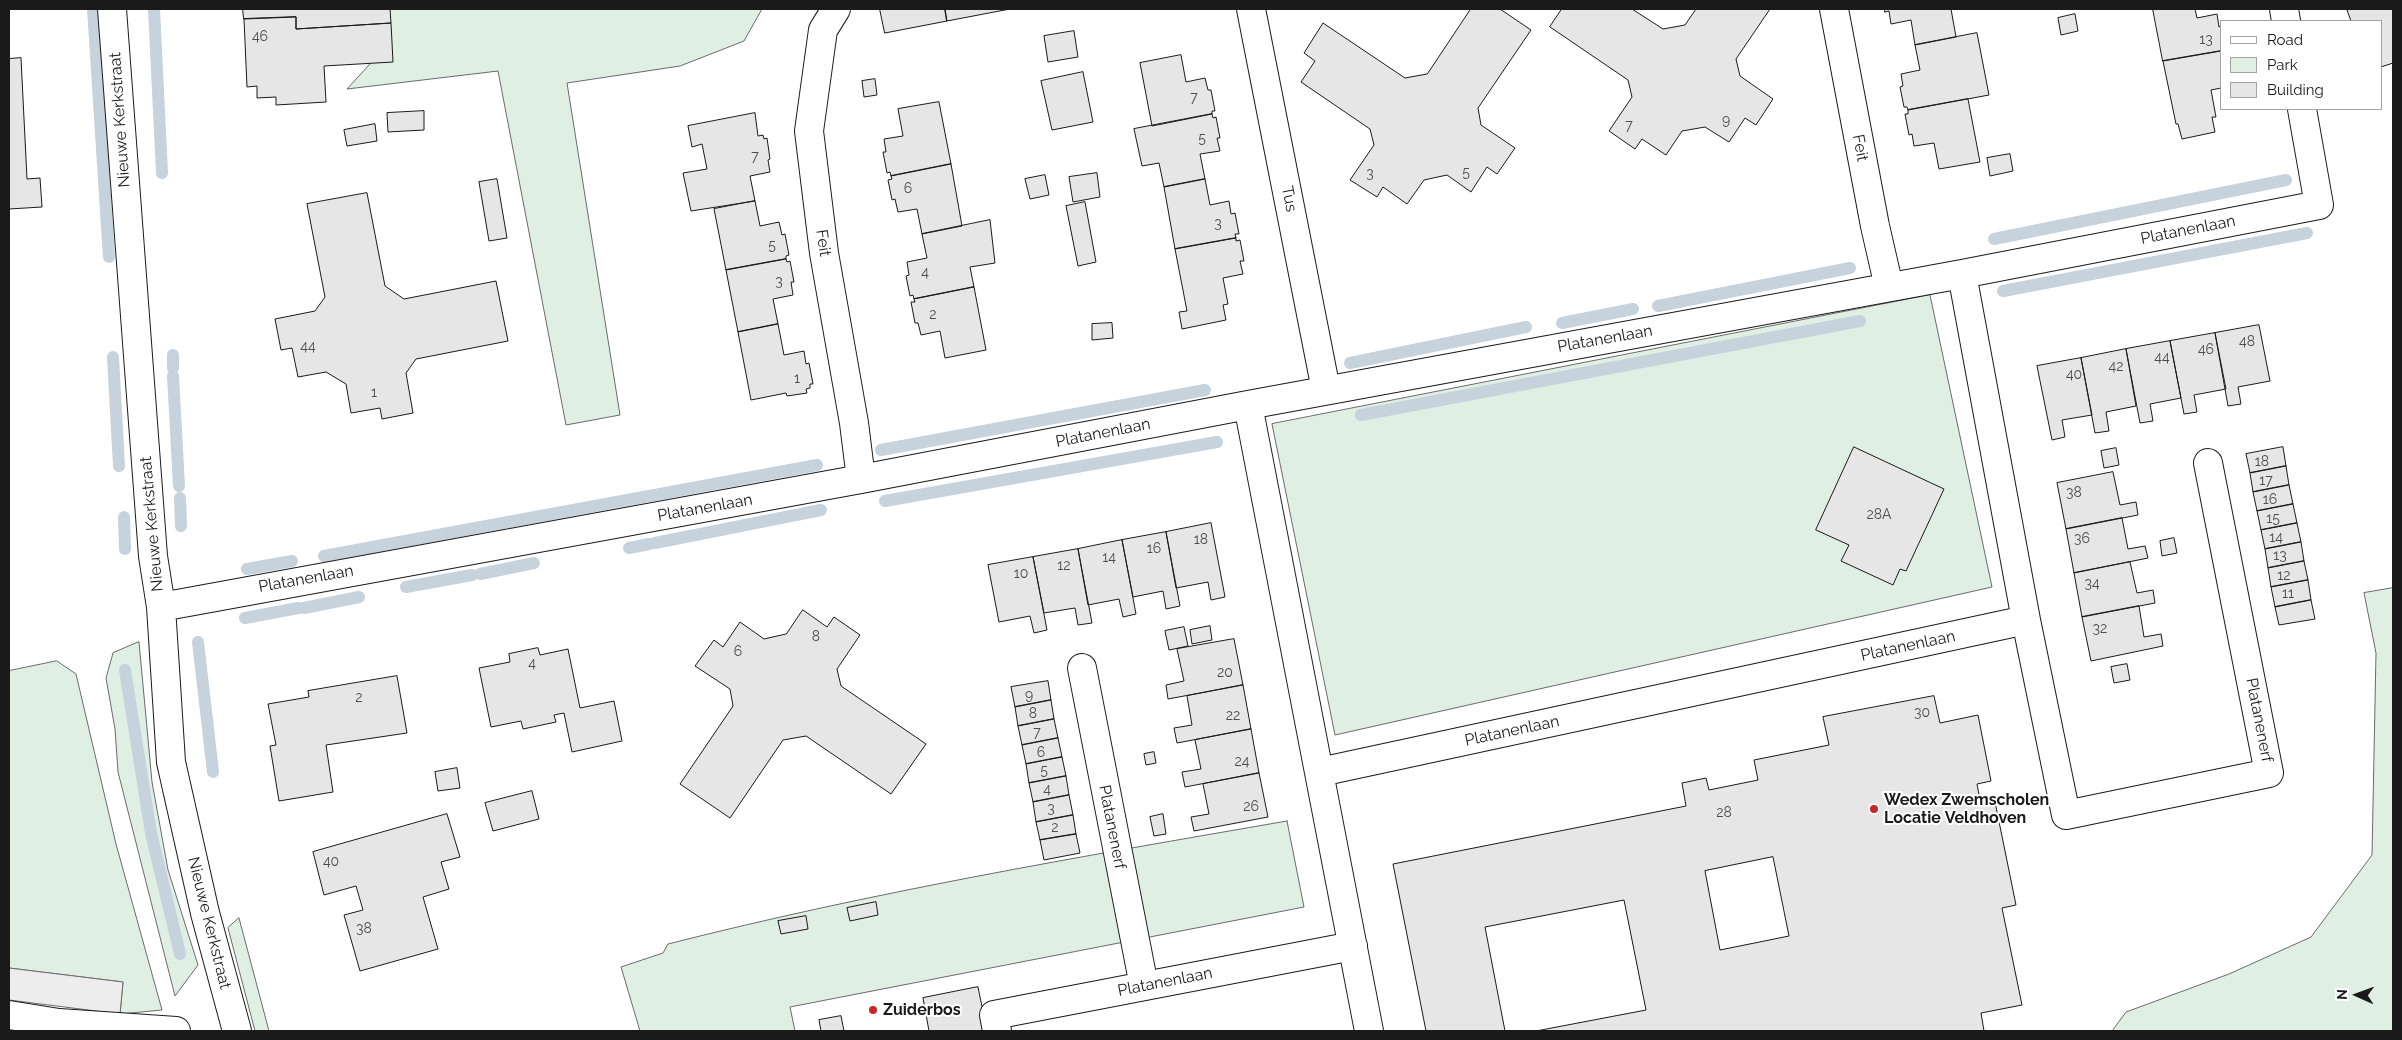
<!DOCTYPE html>
<style>
body{margin:0}
#map{position:relative;width:2402px;height:1040px;overflow:hidden;background:#fff;font-family:Raleway,sans-serif}
canvas{display:block}
.frame{position:absolute;inset:0;border:10px solid #1a1a1a;pointer-events:none}
.legend{position:absolute;left:2220px;top:20px;width:162px;height:90px;box-sizing:border-box;background:#fff;border:1px solid #a3a3a3;margin:0;padding:6px 9px;list-style:none;font-size:15px;color:#1a1a1a}
.legend li{display:flex;align-items:center;gap:10px;height:25px}
.legend b{width:25px;border:1px solid #a3a3a3}
.north{position:absolute;left:2332px;top:970px;width:50px;height:50px;-webkit-text-stroke:4px #fff;paint-order:stroke;rotate:272deg;font-size:14px;font-weight:700;line-height:20px;text-align:center;color:#1a1a1a}
.north::after{content:'';display:block;margin:auto;width:18px;height:22px;background:#1a1a1a;clip-path:polygon(50% 0,100% 100%,50% 72%,0 100%)}
</style>
<div id="map">
<canvas width="2402" height="1040"></canvas>
<div class="frame"></div>
<ul class="legend">
<li><b style="height:6px;background:#fff"></b>Road</li>
<li><b style="height:14px;background:#e0efe3"></b>Park</li>
<li><b style="height:14px;background:#e6e6e6"></b>Building</li>
</ul>
<div class="north">N</div>
</div>
<script>
const context = document.querySelector('canvas').getContext('2d');
context.lineJoin = 'round';
function fillPath(path, color) { context.fillStyle = color; context.fill(path, 'evenodd'); }
function stroke(path, color, width, dash) { context.strokeStyle = color; context.lineWidth = width; context.lineCap = dash ? 'butt' : 'round'; context.setLineDash(dash || []); context.stroke(path); }
function drawText(font, color, halo, rows, align = 'center') {
  context.font = font + ' Raleway,sans-serif'; context.lineWidth = 4; context.setLineDash([]); context.textBaseline = 'middle'; context.strokeStyle = halo; context.fillStyle = color; for (const [text, x, y, turn = 0] of rows) {
    context.save(); context.translate(x, y); context.rotate((+turn || 0) * Math.PI / 180); context.textAlign = isNaN(turn) ? turn : align; if (halo) context.strokeText(text, 0, 0); context.fillText(text, 0, 0); context.restore();
  }
}
const green = new Path2D(`
 M381 9H762L744 41 680 66 567 83 620 415 566 425 498 71 347 89 380 53Z
 M1930 295 1992 587 1335 735 1272 424Z
 M2393 588V1031H2112L2126 1012 2229 974 2311 937 2372 855 2376 653 2364 593Z
 M139 642 152 782 168 870 198 965 175 996 118 772 115 729 106 678 113 653Z
 M57 661 76 674 116 844 162 1010 120 1014 123 982 9 968V671Z
 M1287 821 1304 907 790 1007 795 1031H640L621 967 663 953 668 944C872 892 1079 857 1287 821Z
 M239 918 269 1031H255L228 928Z`);
const parking = new Path2D(`
 M9 968 123 982 120 1014 9 1000Z`);
const stream = new Path2D(`
 M93 9 109 257
 M154 9 162 173
 M1994 239 2286 180
 M2003 291 2307 233
 M1658 306 1850 268
 M1562 323 1633 309
 M173 355V368
 M113 357 119 466
 M1350 363 1526 327
 M173 376 179 486
 M1361 415 1860 321
 M881 450 1205 390
 M180 498 181 526
 M885 501 1217 442
 M124 517 125 549
 M655 543 821 510
 M629 548 649 544
 M324 556 817 465
 M247 569 292 561
 M480 574 534 563
 M406 587 472 575
 M304 608 359 597
 M245 618 298 608
 M198 642 213 772
 M125 670 151 833 180 954`);
const building = new Path2D(`
 M243 9H390L391 23 296 29V17L244 19Z
 M880 9H945L947 21 885 33Z
 M945 9H1010L947 21Z
 M1471 9H1500L1531 30 1478 108 1481 125 1515 148 1497 174 1487 167 1471 192 1447 175 1424 180 1407 204 1383 187 1377 197 1350 180 1374 145 1370 129 1301 82 1315 61 1304 53 1323 23 1405 78 1427 74Z
 M1562 9H1632L1663 29 1685 25 1696 9H1770L1736 59 1740 76 1773 99 1756 125 1745 118 1729 142 1705 127 1682 131 1666 155 1642 139 1635 149 1609 131 1632 97 1628 80 1550 27Z
 M1885 9H1951L1956 37 1915 45 1911 20 1891 24 1889 11 1885 12Z
 M2153 9H2195L2197 18 2217 14 2219 27 2221 26V51L2163 61Z
 M2393 9V63L2381 67V21H2351L2347 10Z
 M2075 14 2078 31 2061 35 2058 18Z
 M296 17V29L391 23 393 62 324 66 326 102 276 105V97L257 98V86L247 87 244 19Z
 M1074 31 1078 57 1048 62 1044 36Z
 M1977 33 1989 95 1908 110 1907 107H1904L1900 87 1903 86 1901 74 1920 70 1915 45Z
 M2221 51V88L2211 90 2216 117H2212L2215 132 2182 139 2178 124H2176L2163 61Z
 M1181 55 1186 82 1205 78 1208 90H1211L1215 111H1212V114L1152 126 1140 63Z
 M21 58 27 179 40 178 42 207 9 209V59Z
 M1083 72 1093 122 1052 130 1041 81Z
 M875 79 877 95 864 97 862 81Z
 M1968 99 1980 162 1939 169 1934 143 1914 146 1912 134 1909 135 1905 114H1908V110Z
 M939 102 951 164 891 176 890 172 887 173 883 152H886L884 139 903 136 898 109Z
 M424 111V130L388 132 387 113Z
 M755 113 758 136 763 135 764 139 767 138 770 159 768 160 770 172 750 176 755 201 691 211 683 173 707 169 702 144 692 147 688 126Z
 M1212 114 1213 118 1216 117 1220 138H1217L1220 151 1200 154 1205 179 1164 187 1159 163 1142 166 1134 129Z
 M375 124 377 141 347 146 344 130Z
 M2010 154 2013 171 1990 176 1987 158Z
 M951 164 962 226 922 234 917 209 898 212 895 199 892 200 888 180 892 179 891 176Z
 M1097 173 1100 197 1073 202 1069 177Z
 M1045 175 1049 195 1030 199 1025 179Z
 M497 179 507 238 489 241 479 182Z
 M1205 179 1210 205 1229 201 1231 214 1235 213 1239 234H1235L1236 238 1175 249 1164 187Z
 M367 193 385 286 404 299 496 281 508 341 416 359 406 373 413 413 382 419 380 408 351 413 346 384 326 372 298 377 292 348 281 350 275 319 315 311 325 297 307 204Z
 M755 201 760 226 779 222 782 235 785 234 789 255 786 256V259L726 270 714 209Z
 M1085 202 1096 262 1078 266 1066 206Z
 M990 220 995 263 970 267 974 287 914 299 913 295 910 296 906 276 909 275 907 262 927 258 922 234Z
 M1236 238V241L1240 240 1244 261H1240L1243 274 1223 278 1228 304 1223 305 1226 320 1182 329 1179 312 1187 311 1175 249Z
 M786 259 787 262 790 261 794 282H791L793 295 773 299 778 324 738 332 726 270Z
 M974 287 986 350 945 358 940 331 921 335 918 323H915L911 302H915L914 299Z
 M1112 323 1113 338 1092 340V324Z
 M778 324 784 355 804 351 806 364 809 363 813 384H810V388L806 389 807 393 787 396 786 393 751 400 738 332Z
 M2259 325 2270 381 2238 387 2241 404 2228 406 2215 333Z
 M2215 333 2226 389 2194 395 2197 412 2184 414 2170 341Z
 M2170 341 2181 398 2150 404 2153 421 2140 423 2126 349Z
 M2126 349 2136 406 2106 412 2109 431 2095 433 2081 358Z
 M2081 358 2092 415 2062 420 2065 437 2052 440 2037 366Z
 M1854 447 1944 489 1906 571 1900 569 1893 585 1841 561 1849 545 1816 530Z
 M2283 447 2286 466 2250 473 2246 454Z
 M2116 448 2119 465 2104 468 2101 451Z
 M2286 466 2289 485 2253 492 2250 473Z
 M2113 472 2120 505 2136 502 2138 515 2066 529 2057 483Z
 M2289 485 2293 504 2257 511 2253 492Z
 M2293 504 2297 523 2261 530 2257 511Z
 M2122 518 2128 549 2145 546 2148 558 2074 573 2066 529Z
 M1211 523 1225 597 1211 600 1208 582 1176 588 1166 532Z
 M2297 523 2301 542 2265 549 2261 530Z
 M1166 532 1180 606 1166 609 1163 591 1133 597 1122 540Z
 M2174 538 2177 553 2162 556 2160 541Z
 M1122 540 1136 614 1123 617 1119 599 1088 605 1078 549Z
 M2301 542 2304 561 2268 568 2265 549Z
 M1078 549 1092 623 1078 625 1075 608 1044 613 1033 557Z
 M1033 557 1047 630 1034 633 1030 616 999 622 988 565Z
 M2304 561 2308 580 2271 587 2268 568Z
 M2130 562 2137 593 2153 590 2155 603 2082 617 2074 573Z
 M2308 580 2311 600 2275 607 2271 587Z
 M2311 600 2315 619 2279 625 2275 607Z
 M2139 606 2144 637 2161 634 2163 646 2091 661 2082 617Z
 M803 610 827 627 834 617 860 635 837 669 841 686 926 744 891 794 806 736 783 740 730 818 680 784 733 706 730 689 695 666 714 640 723 647 740 622 764 639 786 634Z
 M1210 626 1212 640 1192 644 1190 630Z
 M1184 627 1188 646 1169 650 1165 631Z
 M1234 639 1243 685 1168 699 1166 685 1184 681 1177 649Z
 M538 648 540 655 568 649 580 708 614 701 622 741 572 752 564 713 554 715 556 722 523 729 521 721 491 727 479 668 510 662 509 654Z
 M2127 664 2130 680 2114 683 2111 667Z
 M397 676 407 733 326 745 333 792 279 801 270 746 276 745 268 704 309 697 308 691Z
 M1048 681 1051 700 1015 707 1011 687Z
 M1243 685 1251 729 1177 743 1174 728 1192 725 1187 696Z
 M1934 696 1940 723 1978 715 1991 781 1977 784 1980 800 1994 797 2016 905 2002 908 2022 1005 1981 1013 1984 1031H1536L1646 1010 1624 900 1485 927 1505 1031H1426L1393 864 1686 806 1682 783 1706 778 1709 790 1758 780 1754 760 1829 745 1823 717ZM1773 857 1789 936 1720 950 1705 871Z
 M1051 700 1054 719 1018 726 1015 707Z
 M1054 719 1058 738 1022 745 1018 726Z
 M1251 729 1259 773 1185 787 1182 772 1201 769 1195 740Z
 M1058 738 1062 757 1026 764 1022 745Z
 M1154 752 1156 763 1146 765 1144 754Z
 M1062 757 1066 776 1029 783 1026 764Z
 M457 768 460 788 438 791 435 772Z
 M1259 773 1268 817 1194 831 1191 817 1209 814 1203 784Z
 M1066 776 1069 795 1033 802 1029 783Z
 M532 791 539 819 493 831 485 803Z
 M1069 795 1073 815 1036 822 1033 802Z
 M447 814 460 857 441 862 449 889 423 897 438 949 360 971 344 915 363 910 356 886 324 895 313 852Z
 M1163 814 1166 834 1154 836 1150 817Z
 M1073 815 1076 834 1040 840 1036 822Z
 M1076 834 1080 853 1044 860 1040 840Z
 M876 902 878 915 850 921 847 908Z
 M806 916 808 929 781 934 778 921Z
 M978 987 987 1031H929L923 998Z
 M841 1016 844 1031H821L819 1020Z`);
const minor = new Path2D(`
 M112 9 153 556 161 607 171 762 205 913 237 1031
 M836 9 823 30 809 131 824 253 854 423 861 479
 M1251 9 1326 390
 M1834 9 1875 226 1889 287
 M2284 9 2286 21
 M1962 274 2026 620 2066 815 2269 773 2208 463
 M1248 405 1369 1031
 M161 607 861 479 1248 405 1962 274 2319 205 2302 109
 M1082 668 1144 986
 M1320 772 2026 620
 M9 1015 59 1023 176 1031
 M997 1031 994 1015 1353 946`);
const markers = [
 [1874,809,5,"#c62828"],
 [873,1010,5,"#c62828"]
];
const numberNames = [
 ["46",260,37],
 ["13",2206,40],
 ["7",1194,98],
 ["9",1726,121],
 ["7",1629,126],
 ["5",1202,139],
 ["7",755,157],
 ["5",1466,173],
 ["3",1370,174],
 ["6",908,189],
 ["3",1218,224],
 ["5",772,246],
 ["4",925,273],
 ["3",779,282],
 ["2",933,315],
 ["48",2247,342],
 ["44",308,347],
 ["46",2206,350],
 ["44",2162,358],
 ["42",2116,367],
 ["40",2074,375],
 ["1",797,379],
 ["1",374,393],
 ["18",2262,462],
 ["17",2266,481],
 ["38",2074,493],
 ["16",2270,500],
 ["28A",1879,515],
 ["15",2273,519],
 ["14",2276,538],
 ["36",2082,539],
 ["18",1201,540],
 ["16",1154,549],
 ["13",2280,556],
 ["14",1109,558],
 ["12",1064,566],
 ["10",1021,574],
 ["12",2284,576],
 ["34",2092,584],
 ["11",2288,594],
 ["32",2100,629],
 ["8",816,637],
 ["6",738,652],
 ["4",532,664],
 ["20",1225,673],
 ["9",1029,696],
 ["2",359,698],
 ["30",1922,713],
 ["8",1033,714],
 ["22",1233,716],
 ["7",1037,733],
 ["6",1041,753],
 ["24",1242,762],
 ["5",1044,771],
 ["4",1047,790],
 ["26",1251,807],
 ["3",1051,809],
 ["28",1724,813],
 ["2",1055,828],
 ["40",331,862],
 ["38",364,929]
];
const streetNames = [
 ["Nieuwe Kerkstraat",120,120,-94],
 ["Feit",1860,148,79],
 ["Tus",1289,199,79],
 ["Platanenlaan",2188,230,-11],
 ["Feit",823,243,82],
 ["Platanenlaan",1605,339,-10],
 ["Platanenlaan",1103,433,-11],
 ["Platanenlaan",705,508,-10],
 ["Nieuwe Kerkstraat",152,524,-95],
 ["Platanenlaan",306,579,-10],
 ["Platanenlaan",1908,646,-12],
 ["Platanenerf",2259,720,79],
 ["Platanenlaan",1512,731,-12],
 ["Platanenerf",1112,827,79],
 ["Nieuwe Kerkstraat",209,923,76],
 ["Platanenlaan",1165,982,-11]
];
const poiNames = [
 ["Wedex Zwemscholen",1884,800],
 ["Locatie Veldhoven",1884,818],
 ["Zuiderbos",883,1010]
];
fillPath(green, '#e0efe3');
stroke(green, '#6a6a6a', 1);
fillPath(parking, '#ededed');
stroke(parking, '#6a6a6a', 1);
stroke(stream, '#c6d2dc', 12);
fillPath(building, '#e6e6e6');
stroke(building, '#1a1a1a', 1);
stroke(minor, '#1a1a1a', 30);
stroke(minor, '#fff', 28);
for (const [x, y, r, color] of markers) { const dot = new Path2D(); dot.arc(x, y, r, 0, 2 * Math.PI); context.fillStyle = color; context.fill(dot); stroke(dot, '#fff', 2); }
drawText('14px', '#4d4d4d', null, numberNames);
drawText('16px', '#1a1a1a', '#fff', streetNames);
drawText('bold 16px', '#1a1a1a', '#fff', poiNames, 'left');
</script>
